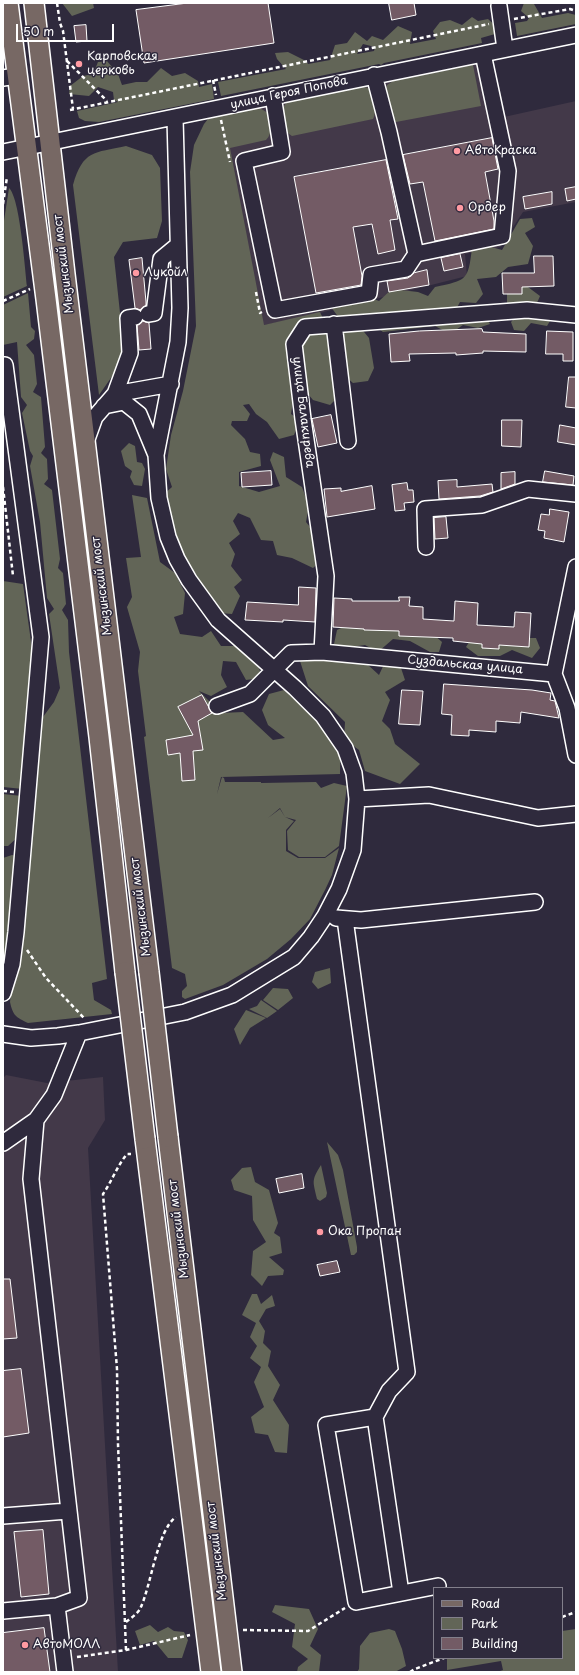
<!DOCTYPE html>
<meta charset="utf-8">
<style>
body{margin:0}
#map{position:relative;width:579px;height:1675px;overflow:hidden;background:#2f2a3d;font-family:"Playpen Sans",sans-serif}
canvas{display:block}
.frame{position:absolute;inset:0;border:4px solid #fff;pointer-events:none}
.legend{position:absolute;left:433px;top:1587px;width:130px;height:72px;box-sizing:border-box;background:#2f2a3d;border:1px solid #827f8b;margin:0;padding:5px 7px;list-style:none;font-size:12px;color:#fff}
.legend li{display:flex;align-items:center;gap:8px;height:20px}
.legend b{width:20px;border:1px solid #827f8b}
.scale{position:absolute;left:16px;top:24px;width:98px;height:18px;box-sizing:border-box;border:2px solid #fff;border-top:0;padding-left:5px;font-size:12px;line-height:14px;white-space:nowrap;color:#fff;-webkit-text-stroke:3px #2f2a3d;paint-order:stroke}
</style>
<div id="map">
<canvas width="579" height="1675"></canvas>
<div class="frame"></div>
<ul class="legend">
<li><b style="height:5px;background:#776864"></b>Road</li>
<li><b style="height:11px;background:#626557"></b>Park</li>
<li><b style="height:11px;background:#735b65"></b>Building</li>
</ul>
<div class="scale">50 m</div>
</div>
<script>
const context = document.querySelector('canvas').getContext('2d');
context.lineJoin = 'round';
function fillPath(path, color) { context.fillStyle = color; context.fill(path, 'evenodd'); }
function stroke(path, color, width, dash) { context.strokeStyle = color; context.lineWidth = width; context.lineCap = dash ? 'butt' : 'round'; context.setLineDash(dash || []); context.stroke(path); }
function drawText(font, color, halo, rows, align = 'center') {
  context.font = font + ' "Playpen Sans",sans-serif'; context.lineWidth = 3; context.setLineDash([]); context.textBaseline = 'middle'; context.strokeStyle = halo; context.fillStyle = color; for (const [text, x, y, turn = 0] of rows) {
    context.save(); context.translate(x, y); context.rotate((+turn || 0) * Math.PI / 180); context.textAlign = isNaN(turn) ? turn : align; if (halo) context.strokeText(text, 0, 0); context.fillText(text, 0, 0); context.restore();
  }
}
const built = new Path2D(`
 M491 61 504 117 576 101V202L523 212 500 247 465 254 467 276 300 318 244 329 208 119 258 107Z
 M6 1075 47 1083 103 1077 105 1120 88 1148 118 1672H3V1078Z`);
const green = new Path2D(`
 M62 3H93L94 8 72 16Z
 M524 3 534 4 542 18 568 13 576 15V24L517 36 515 23 527 21 529 18 521 11Z
 M472 17 478 21 488 19 498 28 495 34 481 38 482 43 384 63 381 65 379 64 221 96 218 82 286 69 277 59 275 53 288 52 306 61 308 64 330 60 335 45 347 43 355 32 367 41 372 36 383 40 398 26 412 32 410 44 436 39 433 31 440 22 450 20 462 25ZM363 44 375 47 374 51 357 54Z
 M107 61 118 74 122 85 136 82H147L161 68 172 76 185 73 198 81 199 87 212 84 214 99 99 122 85 121 79 118 77 111 118 102 114 100 113 92 98 87 89 96 69 94 70 86 83 76 93 74 98 62Z
 M473 65 481 106 396 122 391 119 385 92 387 85 393 81Z
 M362 87C363 87 367 87 368 88 376 91 377 113 373 119L292 136 285 131C283 120 279 109 288 101Z
 M258 107 268 113C270 123 274 132 266 140L230 148 264 325 320 312 328 329 360 327 369 338 374 368 368 381 353 383 346 377 339 396 330 405 313 400 303 388 295 390 291 414 300 420 294 435 279 439 267 422 256 414 249 404 243 405 250 414 247 421H232L231 425 245 439 250 452 260 454 261 466 239 472V486L259 492 280 486 270 460 273 452 284 457 286 477 302 487 309 506 306 522 319 538 321 561 313 568 292 558 277 555 273 541 261 540 250 518 238 513 233 521 240 534 229 543 235 554 231 566 242 580 234 587 240 596 232 614 220 613 183 554 168 511 164 494 172 487 166 469 171 435 183 391 196 326 190 172 194 145 204 124 208 119Z
 M126 146 152 155 160 168 162 221 157 238 123 242 114 257 124 350 120 365 99 395 73 185C83 150 94 153 126 146Z
 M9 188C20 198 25 269 27 286L3 297V227Z
 M532 218 535 227 525 233 533 246 528 264 508 267 496 277 477 279 483 294 476 303 460 302 454 313 485 315 490 324 478 328 463 325 450 334 435 326 383 332 374 325 375 314 339 318 331 307 369 297 379 301 392 289 418 292 428 296 435 287C467 280 468 281 472 248L481 244 502 250 520 219Z
 M524 284 540 296 537 303 553 316 547 326 531 323 524 331 514 330 511 322 523 309 507 303V292Z
 M28 293 31 327 35 331 34 339 26 345 34 355 37 384 33 392 41 397 45 447 41 453 47 459 48 479 44 484 52 490 60 559 58 568 63 573 66 604 62 610 68 620 69 652 107 979 92 983 94 1000 111 1010 112 1014 28 1023C16 1017 13 1016 10 1002L40 721 54 702 60 688 49 614 54 609 47 598 40 522 30 466 33 456 30 451 22 413 27 405 21 397 17 342 3 345V305Z
 M129 443 135 446 137 462 142 463 145 469 142 486 134 485 130 477 132 471 125 466 121 451Z
 M132 495 147 498 160 562 175 573 185 593 183 614 174 617 180 634 202 637 211 631 221 646H235L259 668 262 678 246 680 236 662 223 661 221 675 227 687 211 696 199 691 221 713 243 712 273 740 285 738 268 725 262 710 269 694 284 690C304 707 331 726 339 752 341 759 340 767 340 774L221 777 217 794 222 777 224 778 225 782H261V783L316 782 321 788 334 783 347 786 339 846 325 857H299L288 850 287 831 296 820 285 817 280 808 268 818 280 809 285 817 294 821 286 830V851L298 858H325L339 848 332 875 325 890 310 919 291 939 267 959 223 985 185 999 182 997V991L187 986 185 974 172 968 144 737 146 736 138 671 140 652 127 607 132 597 126 558 141 557Z
 M3 581 23 584 33 656 23 789 3 787Z
 M353 622 388 626 404 634 424 626 442 642 439 652H430L410 641 393 639 378 652 365 645 344 648 334 644 337 630Z
 M525 638H536L540 648 532 658 512 650 500 656H478L466 647 471 639Z
 M313 648 352 664H367L379 675 386 660 399 662 405 680 385 692 390 700 382 721 390 729 395 744 420 764 400 784 365 771 359 750 344 739 345 722 308 686 300 661Z
 M3 794 22 796 19 836 8 846H3Z
 M12 855 17 856 7 962 3 978V858Z
 M330 968 331 983 318 989 312 982 315 972Z
 M273 988 288 989 293 998 278 1010 263 1000Z
 M261 1000 277 1011 267 1018 249 1009 257 1006Z
 M246 1010 266 1018 250 1028 240 1045 234 1029Z
 M327 1142 338 1155 343 1170 357 1247V1252L354 1255H351Z
 M321 1165 327 1193 326 1197 320 1201 317 1199C313 1181 311 1181 321 1165Z
 M251 1167 255 1182 269 1190 278 1223 274 1233 280 1237 282 1253 269 1257 284 1270 283 1275 268 1276 262 1286 251 1275 253 1251 266 1242 253 1220 252 1196 234 1190 231 1180 242 1168Z
 M252 1294H257L261 1304 272 1295 275 1306 266 1309 259 1321 265 1331 263 1343 271 1351 268 1366 280 1385 273 1400 289 1425 287 1453 275 1452 268 1435 255 1433 251 1417 264 1407 254 1382 261 1367 250 1358 257 1346 250 1337 256 1323 242 1315Z
 M275 1605 309 1609 318 1629 310 1646 321 1655 319 1672H297L298 1667 308 1659 292 1647 295 1624 272 1612Z
 M150 1625 158 1632 168 1627 174 1631 184 1632 188 1640 182 1658H168L154 1641 140 1645 135 1631Z
 M389 1629 395 1631 402 1649 406 1666 395 1672H357L359 1669 360 1646 370 1633Z
 M576 1629V1672H497L503 1670 501 1661 447 1670V1658H562V1631Z`);
const building = new Path2D(`
 M188 3H268L274 43 144 63 136 10Z
 M389 3H414L416 15 392 20Z
 M86 25 87 41 76 42 74 26Z
 M492 138 498 169 485 172 494 221V229L435 241 423 182 410 184 403 155Z
 M386 160 398 219 390 220 395 250 378 254 372 224 353 227 362 276 361 285 316 293 294 177Z
 M576 187V199L567 201 565 189Z
 M552 192V204L525 209 523 197Z
 M460 254 463 267 444 271 441 258Z
 M534 256H553L554 286 522 287V294H503L502 273H534Z
 M142 258 146 302V305L140 310 135 308 129 260Z
 M427 270 429 285 389 292 387 281 408 278 414 273Z
 M143 321 149 323 151 349 139 350 137 325Z
 M482 329 483 332 526 334V352L483 351V353L456 355V353L409 354 410 361 391 362 389 334 419 331Z
 M547 331 573 332V361H563V354H546Z
 M569 377H576V408L566 407Z
 M331 415 337 443 318 447 312 419Z
 M502 420H522L521 447 502 446Z
 M560 425 576 428V445L558 442Z
 M271 471 272 485 242 487 241 473Z
 M545 471 574 476 573 485 543 482Z
 M515 472V484L501 489V473Z
 M457 480V487L492 484 493 492 480 496 439 499 438 481Z
 M407 483 408 490H413L414 502 404 503 405 510 395 511 392 485Z
 M372 486 375 509 327 517 324 489 341 488V491Z
 M550 509 569 512 564 542 544 538 545 531 538 530 541 514 549 515Z
 M446 517 448 538 435 539 434 518Z
 M299 587 316 588 315 622 283 620V622L245 620 247 602 298 605Z
 M399 597H410L409 606 423 607V619L454 621 455 601 478 603 477 625 514 627 515 612 531 613 529 647 499 645V649L482 648V644L453 641V638L399 636V631L364 630V629L333 627 334 598 352 599V601H399Z
 M444 684 532 690 551 693 550 700 555 701 559 718 521 712 520 723 496 721V732L469 730V736L451 735 452 715 442 714Z
 M402 690 423 691 420 725 399 724Z
 M202 695 212 713 198 721 203 750 193 751 195 780 182 781 180 753 168 755 166 740 193 735 178 707Z
 M302 1174 304 1188 279 1193 276 1179Z
 M337 1261 340 1272 320 1276 317 1265Z
 M3 1279H10L17 1338 3 1339Z
 M21 1369 29 1433 3 1437V1371Z
 M43 1530 49 1594 21 1597 14 1532Z
 M44 1628 50 1672H3V1633Z`);
const path = new Path2D(`
 M57 3 60 23 63 31 73 109
 M514 19 570 9 576 11
 M67 61 107 101
 M213 80 216 95
 M70 110 489 24
 M221 120 230 162
 M3 204 7 177
 M256 292 260 313 262 312
 M3 301 30 289
 M3 487 13 576
 M3 791 14 792
 M27 950 46 978 84 1018
 M562 1617 576 1612
 M126 1622C131 1618 137 1614 140 1609 151 1587 157 1530 176 1517
 M243 1630 308 1631 345 1608
 M126 1650 118 1444 117 1369 103 1194C112 1181 117 1166 127 1154H131
 M77 1657 126 1650 190 1635
 M410 1672 415 1669 444 1658`);
const minor = new Path2D(`
 M499 6 505 49
 M374 75 389 132 416 254 502 236 508 171 483 54
 M3 78 16 76
 M273 96 282 152 244 161 275 310 369 293 371 275 406 269 416 254
 M3 152 576 35
 M148 314 154 313 161 259 178 245
 M334 324 348 441
 M115 394 171 384
 M104 406 124 402 139 414 156 455
 M86 442 95 417 115 394 130 353 128 318 135 317
 M426 547 425 509 482 505 528 489 576 494
 M322 652 326 576 303 419 294 344 305 327 527 310 576 315
 M554 674 576 567
 M554 674 567 708 576 755
 M217 706 250 694 291 653 322 652 554 674
 M357 799 429 795 538 818 576 814
 M336 918 361 920 535 902
 M345 919 407 1372 389 1391 375 1417 401 1593
 M3 993 12 964 16 932 41 637 5 365
 M3 1034 31 1038 58 1036 79 1033 185 1012 232 995 294 957 311 937 325 916 339 889 353 850 357 799 354 773 345 748 323 716 295 688 218 620 189 580 177 559 168 537 159 498 156 455 178 342 180 308 175 118
 M3 1143 36 1120
 M375 1417 326 1425 356 1602 438 1586
 M3 1516 68 1511
 M3 1611 57 1606
 M65 1672 57 1606 79 1598 31 1179 36 1120 54 1095 79 1033`);
const major = new Path2D(`
 M8 3 46 299 99 737 125 972
 M34 3 65 274 149 972
 M168 1137 232 1672
 M145 1139 211 1672`);
const majorBridge = new Path2D(`
 M125 972 145 1139
 M149 972 168 1137`);
const markers = [
 [79,64,4,"#ff9aa2"],
 [457,151,4,"#ff9aa2"],
 [460,208,4,"#ff9aa2"],
 [136,273,4,"#ff9aa2"],
 [320,1232,4,"#ff9aa2"],
 [25,1645,4,"#ff9aa2"]
];
const poiNames = [
 ["Карповская",87,57],
 ["церковь",87,71],
 ["АвтоКраска",465,151],
 ["Ордер",468,208],
 ["Лукойл",144,273],
 ["Ока Пропан",328,1232],
 ["АвтоМОЛЛ",33,1645]
];
const streetNames = [
 ["улица Героя Попова",289,93,-12],
 ["Мызинский мост",64,264,-97],
 ["улица Балакирева",303,412,83],
 ["Мызинский мост",102,586,-97],
 ["Суздальская улица",465,665,5],
 ["Мызинский мост",141,907,-97],
 ["Мызинский мост",179,1229,-97],
 ["Мызинский мост",217,1551,-97]
];
fillPath(built, '#433949');
fillPath(green, '#626557');
fillPath(building, '#735b65');
stroke(building, '#fff', 1);
stroke(minor, '#fff', 18);
stroke(major, '#fff', 22);
stroke(path, '#fff', 2.5, [4, 3]);
stroke(minor, '#2f2a3d', 15);
stroke(major, '#776864', 19);
stroke(majorBridge, '#fff', 22, []);
stroke(majorBridge, '#776864', 19);
for (const [x, y, r, color] of markers) { const dot = new Path2D(); dot.arc(x, y, r, 0, 2 * Math.PI); context.fillStyle = color; context.fill(dot); stroke(dot, '#2f2a3d', 1.5); }
drawText('12px', '#fff', '#2f2a3d', poiNames, 'left');
drawText('12px', '#fff', '#2f2a3d', streetNames);
</script>
